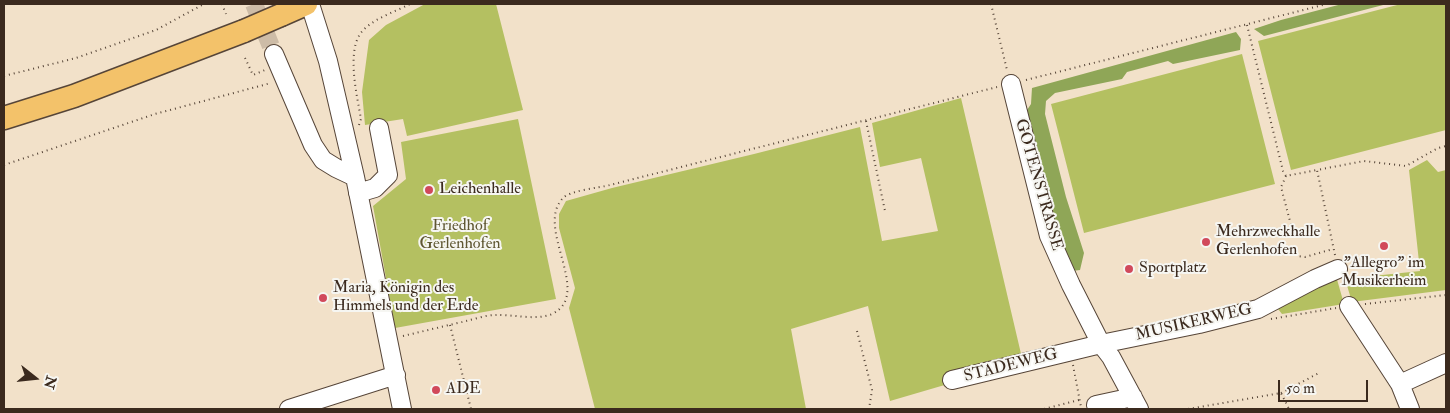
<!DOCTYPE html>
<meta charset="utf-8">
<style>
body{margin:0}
#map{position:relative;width:1450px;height:413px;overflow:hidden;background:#f2e1c9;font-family:"IM FELL Double Pica",serif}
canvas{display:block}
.frame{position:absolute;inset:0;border:5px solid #3b2a1e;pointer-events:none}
.north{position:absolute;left:10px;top:353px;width:50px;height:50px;-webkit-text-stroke:4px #f6f6f2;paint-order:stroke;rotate:106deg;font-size:14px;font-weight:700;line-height:20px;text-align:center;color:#3b2a1e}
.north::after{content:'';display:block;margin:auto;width:18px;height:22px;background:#3b2a1e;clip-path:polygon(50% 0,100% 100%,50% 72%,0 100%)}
.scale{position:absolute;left:1278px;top:380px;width:90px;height:22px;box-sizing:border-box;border:2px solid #3b2a1e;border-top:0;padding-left:6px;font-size:15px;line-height:18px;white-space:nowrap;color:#3b2a1e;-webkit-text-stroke:4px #f6f6f2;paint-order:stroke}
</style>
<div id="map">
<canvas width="1450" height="413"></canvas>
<div class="frame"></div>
<div class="north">N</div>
<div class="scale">50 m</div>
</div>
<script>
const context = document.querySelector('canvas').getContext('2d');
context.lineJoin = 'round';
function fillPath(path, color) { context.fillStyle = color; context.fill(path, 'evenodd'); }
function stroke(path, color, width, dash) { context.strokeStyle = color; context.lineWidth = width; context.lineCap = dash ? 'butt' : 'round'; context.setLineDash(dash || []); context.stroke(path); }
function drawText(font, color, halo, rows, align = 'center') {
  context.font = font + ' "IM FELL Double Pica",serif'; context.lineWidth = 4; context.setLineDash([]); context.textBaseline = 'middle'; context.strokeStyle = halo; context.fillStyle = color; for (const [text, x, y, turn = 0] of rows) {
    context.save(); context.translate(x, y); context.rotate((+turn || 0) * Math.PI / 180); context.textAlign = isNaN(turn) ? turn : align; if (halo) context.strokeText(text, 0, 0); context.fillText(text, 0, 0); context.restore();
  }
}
const green = new Path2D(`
 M425 4H496L523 110 407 136 403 119 365 125 362 92 369 40 386 25Z
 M1401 4H1446V130L1291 170 1258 41Z
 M1242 54 1275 184 1084 233 1051 104Z
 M961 98 1022 358 948 384 890 401 868 306 791 329 806 409H595L569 308 575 288 559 228V214L566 201 612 188 754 154 860 127 882 241 938 231 921 158 880 167 872 123Z
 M518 119 556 299 395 328 373 206 406 179 401 142Z
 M1427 160 1438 172 1446 170V290L1352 302 1345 279 1420 271 1409 170Z
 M1336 276 1344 304 1282 314 1278 309H1267Z`);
const forest = new Path2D(`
 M1342 4H1387L1264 36 1254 29 1281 20Z
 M1236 32 1241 39 1240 50 1173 64 1168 61 1127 72 1122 79 1055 93 1046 101 1045 114 1066 197 1084 253 1080 270 1072 271 1054 232 1023 116 1031 104 1032 88Z`);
const minorTunnel = new Path2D(`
 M254 4 274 54`);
const path = new Path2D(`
 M222 4 226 14
 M991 4 1007 70
 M1247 25 1283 171 1286 176 1317 170
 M245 58 253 75 265 70
 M4 76 76 58 156 30 204 4
 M1026 80 1327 4
 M866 121 885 211
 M359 125 361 119C357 96 347 54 360 34 371 19 395 12 410 4
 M4 165 155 114 271 83
 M1286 176 1281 187 1291 225
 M1295 249 1297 256 1305 257 1333 249
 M1335 255 1317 170 1364 161 1406 166 1438 148 1446 146
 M1365 304 1446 295
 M1271 319 1336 308
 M450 325 471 409
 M857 331 872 390 869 409
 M403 336C424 331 445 326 466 321 475 319 486 315 495 315 512 314 536 321 552 314 594 294 534 228 563 198 571 190 599 188 610 185L997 87
 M1073 365 1081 407
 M1281 393 1319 373
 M1044 409 1079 400
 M1188 409 1281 393 1289 409`);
const minor = new Path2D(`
 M310 4 328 61 355 177 402 409
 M274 54 313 145 323 160 336 168 355 177
 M1011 84 1049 236 1071 285 1101 344 1111 357 1139 409
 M358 193 375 188 388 175 379 128
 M1349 306 1400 384 1410 409
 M952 380 1101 344 1199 324 1258 309 1315 279 1338 269
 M1400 384 1446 363
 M1096 405 1133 397
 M289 409 396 375`);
const major = new Path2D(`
 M281 15 306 4
 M4 118 74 96 244 31`);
const majorBridge = new Path2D(`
 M244 31 281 15`);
const markers = [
 [429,190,5,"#d1495b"],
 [1206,242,5,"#d1495b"],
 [1384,246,5,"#d1495b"],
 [1129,269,5,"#d1495b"],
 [323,298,5,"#d1495b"],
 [436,390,5,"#d1495b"]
];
const streetNames = [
 ["GOTENSTRASSE",1038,185,74],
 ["MUSIKERWEG",1194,323,-13],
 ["STADEWEG",1011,366,-14]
];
const poiNames = [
 ["Leichenhalle",439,190],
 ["Mehrzweckhalle",1216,233],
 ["Gerlenhofen",1216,251],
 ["\"Allegro\" im",1384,264,"center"],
 ["Musikerheim",1384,282,"center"],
 ["Sportplatz",1139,269],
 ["Maria, Königin des",333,289],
 ["Himmels und der Erde",333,307],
 ["ADE",446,390]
];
const parkNames = [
 ["Friedhof",460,227],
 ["Gerlenhofen",460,245]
];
fillPath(green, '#b4c061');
fillPath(forest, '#8fa657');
stroke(minorTunnel, '#cdbca7', 18, [18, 9]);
stroke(minor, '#564538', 20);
stroke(major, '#564538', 25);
stroke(path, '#564538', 2, [1, 4]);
stroke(minor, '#fff', 18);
stroke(major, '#f3c26a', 22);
stroke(majorBridge, '#564538', 25, []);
stroke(majorBridge, '#f3c26a', 22);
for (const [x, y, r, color] of markers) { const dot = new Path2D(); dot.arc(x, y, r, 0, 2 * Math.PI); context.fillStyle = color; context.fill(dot); stroke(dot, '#f6f6f2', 2); }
drawText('16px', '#3b2a1e', '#f6f6f2', streetNames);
drawText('16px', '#3b2a1e', '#f6f6f2', poiNames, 'left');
drawText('16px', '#5f5732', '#f6f6f2', parkNames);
</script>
